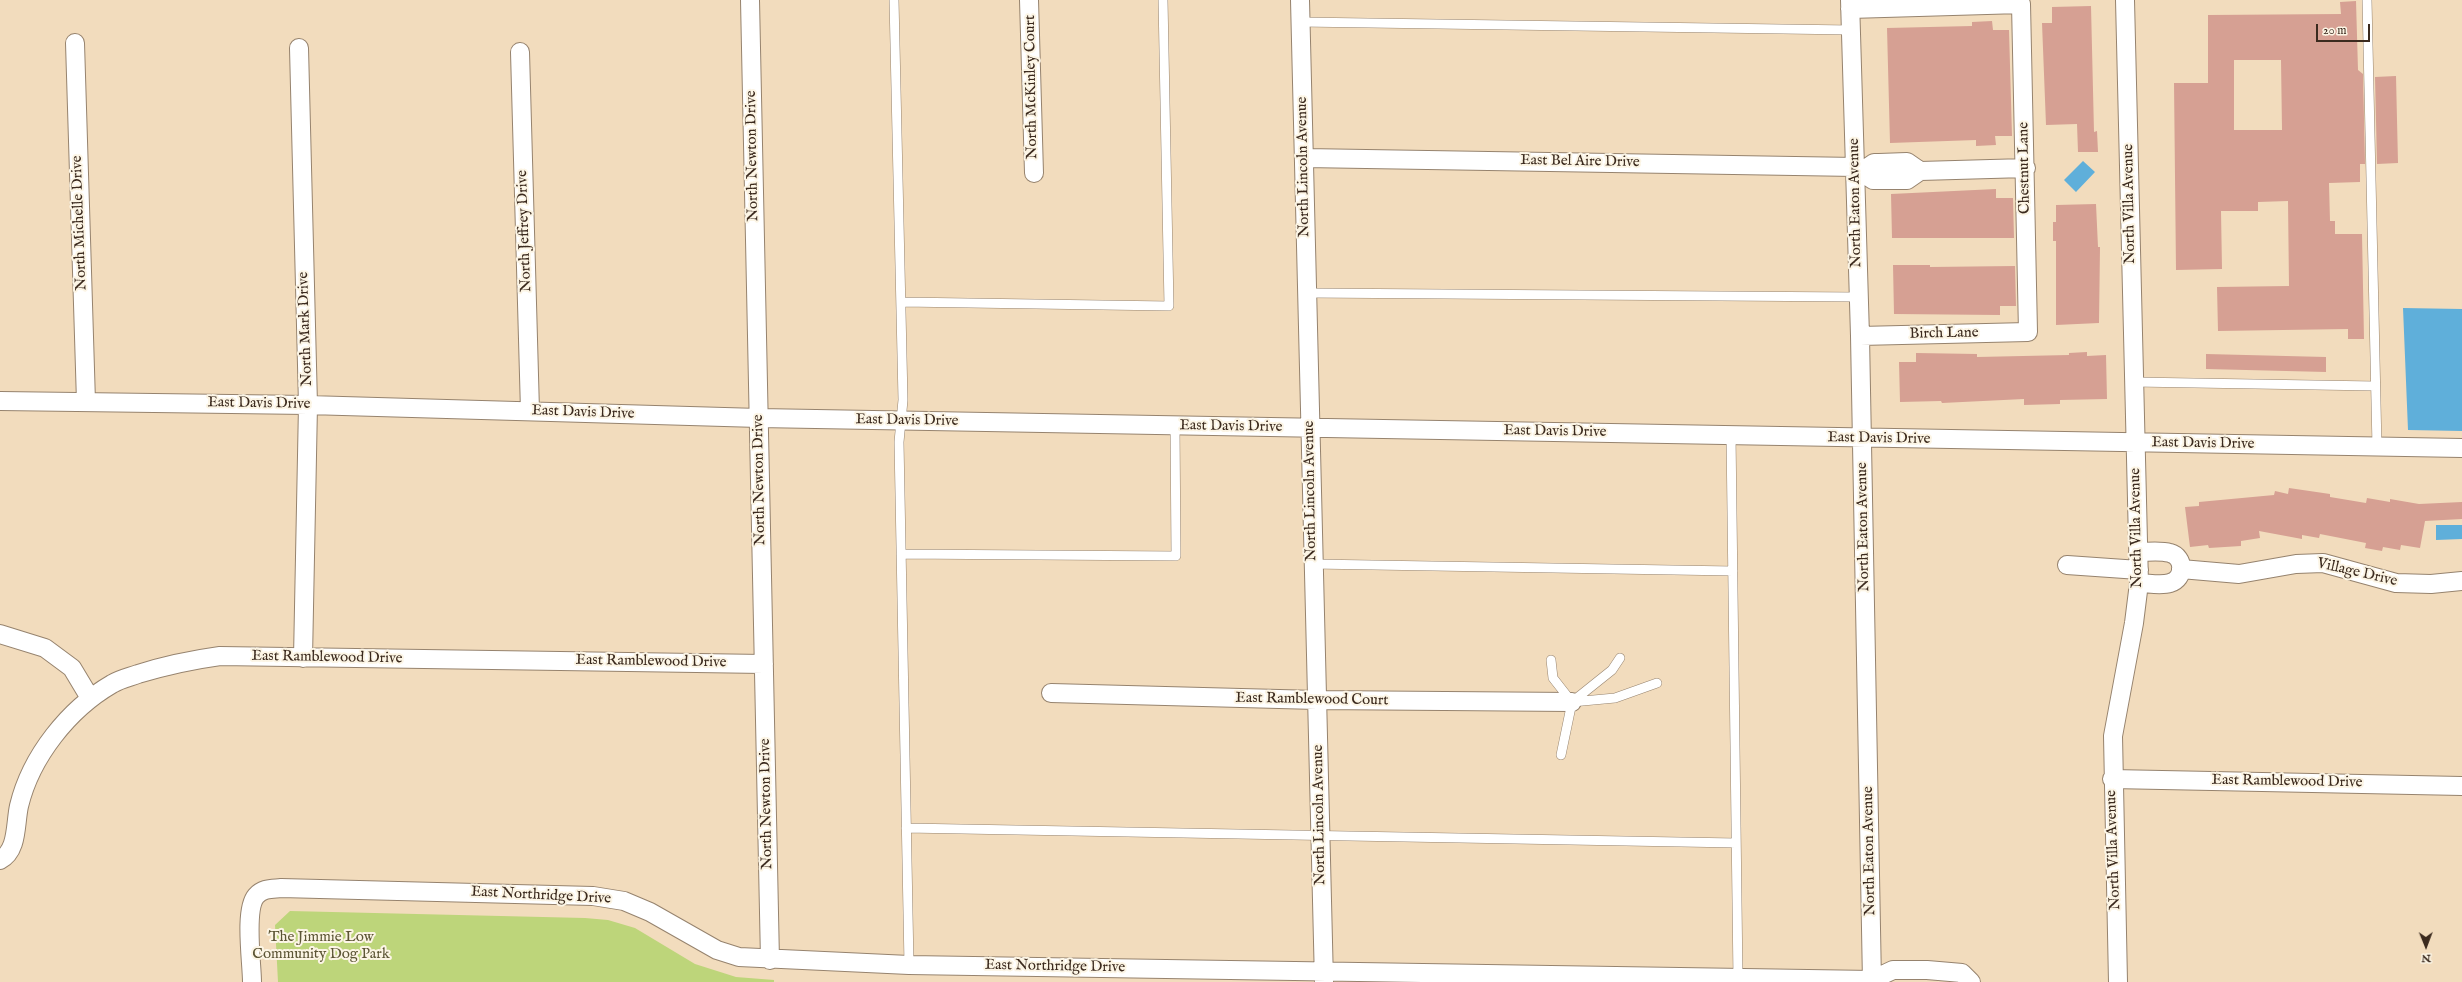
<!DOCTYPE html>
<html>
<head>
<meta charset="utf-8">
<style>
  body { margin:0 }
  #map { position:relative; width:2462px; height:982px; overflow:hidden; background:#f2dcbd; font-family:"IM FELL English",serif }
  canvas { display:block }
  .north { position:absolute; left:2406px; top:926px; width:40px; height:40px; -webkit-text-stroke:3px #fcf5e5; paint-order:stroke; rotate:179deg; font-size:11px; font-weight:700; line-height:16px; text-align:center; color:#3b2a1e }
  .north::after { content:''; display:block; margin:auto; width:14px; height:18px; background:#3b2a1e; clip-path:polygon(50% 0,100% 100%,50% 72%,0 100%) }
  .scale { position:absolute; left:2316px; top:24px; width:54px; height:18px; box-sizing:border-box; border:2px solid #3b2a1e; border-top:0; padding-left:5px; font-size:12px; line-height:14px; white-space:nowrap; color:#3b2a1e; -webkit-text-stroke:3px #fcf5e5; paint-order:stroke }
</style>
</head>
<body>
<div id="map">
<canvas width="2462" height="982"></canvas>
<div class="north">N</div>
<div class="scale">20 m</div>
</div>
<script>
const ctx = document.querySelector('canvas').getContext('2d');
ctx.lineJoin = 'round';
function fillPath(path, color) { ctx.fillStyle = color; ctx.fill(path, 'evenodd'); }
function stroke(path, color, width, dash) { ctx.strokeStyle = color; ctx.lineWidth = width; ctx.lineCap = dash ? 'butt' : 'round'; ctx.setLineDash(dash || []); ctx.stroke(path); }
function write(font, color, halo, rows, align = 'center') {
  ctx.font = font + ' "IM FELL English",serif'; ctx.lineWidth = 4; ctx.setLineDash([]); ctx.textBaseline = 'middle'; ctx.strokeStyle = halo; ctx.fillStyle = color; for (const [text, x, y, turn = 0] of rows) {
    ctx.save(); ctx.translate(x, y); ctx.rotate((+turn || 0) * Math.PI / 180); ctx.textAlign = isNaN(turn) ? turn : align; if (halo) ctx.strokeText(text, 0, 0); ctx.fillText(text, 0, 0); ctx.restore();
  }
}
fillPath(new Path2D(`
  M 290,911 L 585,918 L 608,920 L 635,928 L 695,964 L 736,977 L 774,980 L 774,982 L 278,982 L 275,925 Z`), '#bdd57a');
fillPath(new Path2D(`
  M 2083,161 L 2095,172 L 2076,192 L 2064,180 Z
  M 2403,308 L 2462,309 L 2462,431 L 2408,430 Z
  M 2436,525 L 2462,525 L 2462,539 L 2436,540 Z`), '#5fafda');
fillPath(new Path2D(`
  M 2356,1 L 2358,70 L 2363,74 L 2365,164 L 2360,164 L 2360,182 L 2329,183 L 2330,221 L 2335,221 L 2335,234 L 2362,234 L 2364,339 L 2348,339 L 2348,329 L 2218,331 L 2217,287 L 2289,286 L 2288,201 L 2258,202 L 2258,211 L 2221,211 L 2222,269 L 2176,270 L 2174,83 L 2208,83 L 2208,15 L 2341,14 L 2340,2 ZM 2234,60 L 2281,60 L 2282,130 L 2234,130 Z
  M 2091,6 L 2094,132 L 2097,131 L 2098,152 L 2078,152 L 2077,124 L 2046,125 L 2042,23 L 2052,23 L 2052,7 Z
  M 1992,21 L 1993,30 L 2009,30 L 2012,136 L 1995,136 L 1996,145 L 1976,146 L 1976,140 L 1890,143 L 1887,28 L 1972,26 L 1972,22 Z
  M 2396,76 L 2398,163 L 2377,164 L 2375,77 Z
  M 1996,189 L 1996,198 L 2013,198 L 2014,238 L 1892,238 L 1891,194 Z
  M 2096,204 L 2098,247 L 2100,247 L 2099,323 L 2056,325 L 2056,241 L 2053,241 L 2053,222 L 2056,222 L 2056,205 Z
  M 1893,265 L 1930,265 L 1930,267 L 2015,266 L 2016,306 L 2000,306 L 2000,315 L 1894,314 Z
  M 2087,352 L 2087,356 L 2106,355 L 2107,399 L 2060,400 L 2060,404 L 2024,405 L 2024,399 L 1942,403 L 1941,401 L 1900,402 L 1899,362 L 1916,362 L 1916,353 L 1977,354 L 1977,357 L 2069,355 L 2069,353 Z
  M 2206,354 L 2326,357 L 2326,372 L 2206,369 Z
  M 2289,488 L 2330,494 L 2330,497 L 2366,503 L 2367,498 L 2390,502 L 2390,499 L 2419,504 L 2462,502 L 2462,519 L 2425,521 L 2420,548 L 2401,545 L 2400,550 L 2383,547 L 2382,551 L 2365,548 L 2366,543 L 2320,534 L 2319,538 L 2302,535 L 2302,539 L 2259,531 L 2260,538 L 2241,541 L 2241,546 L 2209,548 L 2208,545 L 2190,547 L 2185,507 L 2199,506 L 2199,502 L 2274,495 L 2275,491 L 2288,494 Z`), '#d6a093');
const lane = new Path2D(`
  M 894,0 L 903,400 L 899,442 L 909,965
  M 2367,0 L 2377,447
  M 1300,22 L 1851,30
  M 1307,293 L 1857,297
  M 902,302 L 1169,306 L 1163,0
  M 2134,382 L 2375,386
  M 1731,435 L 1738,979
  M 901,554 L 1176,556 L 1175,426
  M 1313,564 L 1733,571
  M 1551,660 L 1553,678 L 1571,701
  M 1572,702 L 1615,698 L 1657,683
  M 1561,755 L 1572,702 L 1612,670 L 1620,658
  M 906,828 L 1736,843`);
const street = new Path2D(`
  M 750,0 L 770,960
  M 1029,0 L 1034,173
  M 1300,0 L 1324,982
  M 1850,0 L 1860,336 L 1872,982
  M 1850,9 L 2021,4 L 2028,332 L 1860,336
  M 75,43 L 86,402
  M 299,48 L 308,405 L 303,658
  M 520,52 L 530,411
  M 1305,158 L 1856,167
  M 1856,172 L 1861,172 L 1874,163 L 1879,163 L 1907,162 L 1920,171
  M 1861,172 L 1873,180 L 1907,180 L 1920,171 L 2026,168
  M 0,401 L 308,405 L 759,418 L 2462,448
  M 2138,552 C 2148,552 2160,550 2170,553 C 2185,557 2185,579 2170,583 C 2161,586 2148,583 2139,583
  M 2067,565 L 2139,570
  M 2181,569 L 2239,574 L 2296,564 L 2323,563 L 2396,583 L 2431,584 L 2462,581
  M 0,634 L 45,648 L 72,668 L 90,698
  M 1051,693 L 1317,700 L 1572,702
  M 2112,779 L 2462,786
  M 0,860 C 18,851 15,824 19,806 C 31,756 69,709 112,684 C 120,679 130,677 138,674 C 167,665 191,660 220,656 L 764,664
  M 1872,980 L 1893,970 L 1927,970 L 1962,973 L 1971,982
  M 252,982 C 252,963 244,910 256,896 C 263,888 272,889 281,888 L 593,896 L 624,901 L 650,912 L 717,950 L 739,957 L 909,965 L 1872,980 L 1876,982
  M 2118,982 L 2113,736 L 2134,623 L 2139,583 L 2125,0`);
stroke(lane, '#96836e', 10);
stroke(street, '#96836e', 20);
stroke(lane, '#fff', 9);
stroke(street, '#fff', 18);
write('15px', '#3b2a1e', '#fcf5e5', [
  ["North McKinley Court",1032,87,-91],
  ["North Newton Drive",753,156,-91],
  ["East Bel Aire Drive",1580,162,1],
  ["North Lincoln Avenue",1304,167,-91],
  ["Chestnut Lane",2025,168,-91],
  ["North Eaton Avenue",1856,203,-91],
  ["North Villa Avenue",2130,204,-91],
  ["North Michelle Drive",80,223,-92],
  ["North Jeffrey Drive",525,231,-92],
  ["North Mark Drive",306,329,-92],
  ["Birch Lane",1944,334,-1],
  ["East Davis Drive",259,404,1],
  ["East Davis Drive",583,413,2],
  ["East Davis Drive",907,421,1],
  ["East Davis Drive",1231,427,1],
  ["East Davis Drive",1555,432,1],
  ["East Davis Drive",1879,439,1],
  ["East Davis Drive",2203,444,1],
  ["North Newton Drive",760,480,-91],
  ["North Lincoln Avenue",1311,491,-91],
  ["North Eaton Avenue",1864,527,-91],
  ["North Villa Avenue",2137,528,-91],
  ["Village Drive",2357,573,13],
  ["East Ramblewood Drive",327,658,1],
  ["East Ramblewood Drive",651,662,1],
  ["East Ramblewood Court",1312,700,1],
  ["East Ramblewood Drive",2287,782,1],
  ["North Newton Drive",767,804,-91],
  ["North Lincoln Avenue",1320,815,-91],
  ["North Villa Avenue",2114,850,-92],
  ["North Eaton Avenue",1870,851,-91],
  ["East Northridge Drive",541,896,3],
  ["East Northridge Drive",1055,967,1]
]);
write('15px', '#5c5535', '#fcf5e5', [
  ["The Jimmie Low",321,938],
  ["Community Dog Park",321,955]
]);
</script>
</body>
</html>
